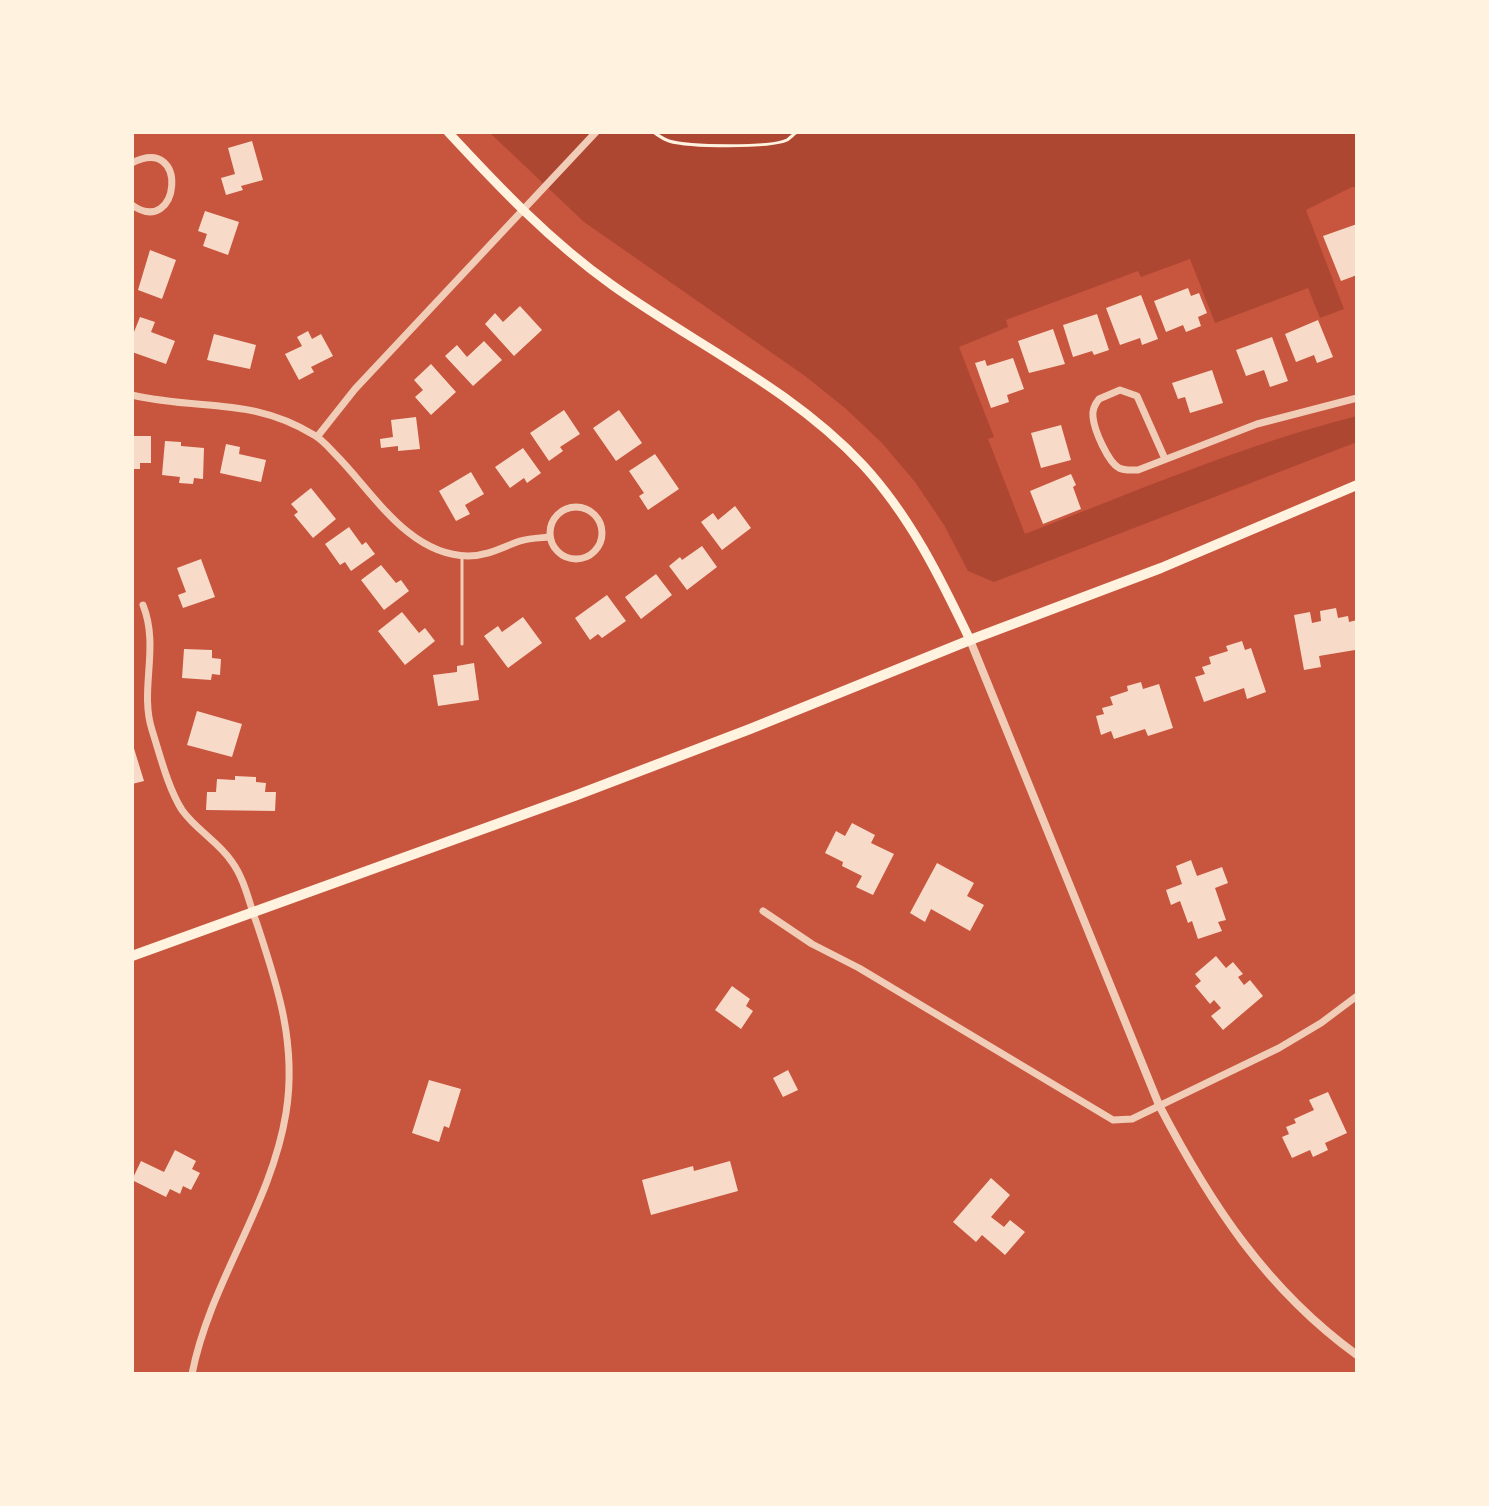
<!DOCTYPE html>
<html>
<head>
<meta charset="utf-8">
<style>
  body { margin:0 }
  #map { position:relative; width:1489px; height:1506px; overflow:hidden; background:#c8553d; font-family:"Noto Sans",sans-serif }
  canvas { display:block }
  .frame { position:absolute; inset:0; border:134px solid #fff3e0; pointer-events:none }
</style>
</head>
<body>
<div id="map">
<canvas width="1489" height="1506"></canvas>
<div class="frame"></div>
</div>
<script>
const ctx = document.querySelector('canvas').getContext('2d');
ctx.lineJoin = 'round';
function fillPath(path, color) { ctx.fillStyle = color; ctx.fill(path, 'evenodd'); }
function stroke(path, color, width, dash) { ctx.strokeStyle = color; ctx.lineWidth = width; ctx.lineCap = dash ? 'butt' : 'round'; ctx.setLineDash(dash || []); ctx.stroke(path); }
fillPath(new Path2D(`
  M 489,132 L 1357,132 L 1357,187 L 1352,187 L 1306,210 L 1344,309 L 1320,318 L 1308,288 L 1215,323 L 1190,259 L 1141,277 L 1138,271 L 1006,320 L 1008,327 L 959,347 L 994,437 L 988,439 L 1025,534 C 1135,492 1242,445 1357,416 L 1357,442 L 994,582 L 968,571 L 944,525 L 915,482 L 882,443 L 845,408 L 805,376 L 584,222 Z`), '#ae4732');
fillPath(new Path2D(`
  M 252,141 L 263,180 L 241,186 L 243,190 L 226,195 L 221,178 L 235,174 L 228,148 Z
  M 205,211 L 239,222 L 228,255 L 203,246 L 207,234 L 198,231 Z
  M 1357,224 L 1357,275 L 1341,281 L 1323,236 Z
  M 150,250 L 176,260 L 162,299 L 138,290 Z
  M 1188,288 L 1191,296 L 1199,293 L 1207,313 L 1198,317 L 1201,326 L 1186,332 L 1183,325 L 1166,332 L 1154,301 Z
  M 1141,295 L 1158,339 L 1142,345 L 1140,338 L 1120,345 L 1106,308 Z
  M 520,306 L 542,330 L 514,356 L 485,324 L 495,313 L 503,322 Z
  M 1097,314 L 1109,350 L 1094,355 L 1092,351 L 1073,357 L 1063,325 Z
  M 140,317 L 155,322 L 151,332 L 175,341 L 166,364 L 132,352 L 132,337 Z
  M 1318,320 L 1333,357 L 1317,363 L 1314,355 L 1296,362 L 1285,334 Z
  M 1053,329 L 1065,364 L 1029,373 L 1018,341 Z
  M 308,331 L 312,339 L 321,334 L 333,356 L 311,367 L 314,372 L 299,380 L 285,354 L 302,346 L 297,337 Z
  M 214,334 L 256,345 L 250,369 L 207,360 Z
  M 1272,337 L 1288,381 L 1270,387 L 1264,370 L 1246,376 L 1236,350 Z
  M 484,341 L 502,360 L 473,386 L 445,356 L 457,345 L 467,357 Z
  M 1013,358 L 1024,389 L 1007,395 L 1009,402 L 991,408 L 975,363 L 985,360 L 987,366 Z
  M 431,364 L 456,392 L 431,415 L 415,397 L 423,390 L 414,380 Z
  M 1212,370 L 1223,403 L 1190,413 L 1185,397 L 1178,399 L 1172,383 Z
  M 564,410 L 580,434 L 560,447 L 563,451 L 549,461 L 530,433 Z
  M 619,410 L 642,443 L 616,461 L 593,428 Z
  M 416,417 L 420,449 L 398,451 L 398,446 L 381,448 L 380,439 L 393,437 L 391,420 Z
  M 1061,425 L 1071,460 L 1041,468 L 1031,433 Z
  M 132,436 L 151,436 L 151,463 L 140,463 L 140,469 L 132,469 Z
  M 165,441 L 181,442 L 181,446 L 204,448 L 203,479 L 194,478 L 193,484 L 179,483 L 180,477 L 162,475 Z
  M 226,444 L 240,447 L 239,454 L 266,460 L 261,482 L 220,473 Z
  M 523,448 L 541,473 L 527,483 L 524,478 L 510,488 L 495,467 Z
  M 655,454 L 679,489 L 648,510 L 639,496 L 644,493 L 629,471 Z
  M 471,472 L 484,494 L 465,505 L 470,514 L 456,521 L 439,491 Z
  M 1071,474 L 1076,485 L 1073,487 L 1081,509 L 1043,524 L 1030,491 Z
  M 311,488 L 336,519 L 313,538 L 294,515 L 298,512 L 291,504 Z
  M 735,506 L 751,528 L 722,550 L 701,522 L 713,513 L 718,520 Z
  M 349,527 L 362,545 L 366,542 L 375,554 L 351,571 L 345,562 L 340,565 L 325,544 Z
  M 702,546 L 717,567 L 687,590 L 669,566 L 680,557 L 682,560 Z
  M 201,559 L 215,597 L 183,608 L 178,595 L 186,592 L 177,568 Z
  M 381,565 L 396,583 L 401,580 L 409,591 L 384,610 L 361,580 Z
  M 656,574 L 672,595 L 641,619 L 625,597 Z
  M 607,595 L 626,621 L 602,638 L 598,634 L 590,640 L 575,618 Z
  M 1336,608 L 1338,618 L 1348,616 L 1349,622 L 1357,620 L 1355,650 L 1319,656 L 1321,667 L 1304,670 L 1294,615 L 1310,612 L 1312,623 L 1321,621 L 1320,611 Z
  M 402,612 L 419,633 L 425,628 L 435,641 L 405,665 L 378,631 Z
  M 523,617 L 542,643 L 508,668 L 484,636 L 498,626 L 502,632 Z
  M 1242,641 L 1245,650 L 1251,648 L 1266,692 L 1247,699 L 1244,688 L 1204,702 L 1195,677 L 1205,674 L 1202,667 L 1211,664 L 1209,657 L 1228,651 L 1226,646 Z
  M 184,649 L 212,650 L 212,658 L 221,659 L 220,675 L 212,674 L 211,680 L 182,678 Z
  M 474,663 L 479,700 L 438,706 L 433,675 L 457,672 L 457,666 Z
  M 1141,682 L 1143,689 L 1159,684 L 1173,728 L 1148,736 L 1145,729 L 1114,739 L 1111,731 L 1101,735 L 1096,716 L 1104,714 L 1102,708 L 1113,705 L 1110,697 L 1128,691 L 1127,686 Z
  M 197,711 L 242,724 L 232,757 L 187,745 Z
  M 132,742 L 144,781 L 132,784 Z
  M 235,776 L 256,777 L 256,782 L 266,783 L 265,792 L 276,792 L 275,811 L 206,810 L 207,792 L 216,792 L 217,779 L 235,780 Z
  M 852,823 L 875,835 L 871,843 L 894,854 L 873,895 L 856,887 L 862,876 L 842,866 L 843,862 L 825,853 L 836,831 L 845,836 Z
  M 1191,860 L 1197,876 L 1222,867 L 1228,883 L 1215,888 L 1226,920 L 1218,922 L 1222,931 L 1198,939 L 1192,921 L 1188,923 L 1180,901 L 1171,905 L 1166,890 L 1182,884 L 1176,866 Z
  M 937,863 L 974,883 L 967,896 L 984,905 L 970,931 L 931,909 L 925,922 L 910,913 Z
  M 1216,956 L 1226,968 L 1233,962 L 1243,974 L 1238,977 L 1244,985 L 1250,980 L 1263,996 L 1223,1030 L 1211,1016 L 1221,1008 L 1214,1000 L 1210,1004 L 1195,986 L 1201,981 L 1195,974 Z
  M 732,986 L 750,999 L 746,1006 L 753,1011 L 741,1029 L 715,1010 Z
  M 788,1070 L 798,1090 L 783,1097 L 773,1078 Z
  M 429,1080 L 461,1089 L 449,1128 L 444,1126 L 439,1142 L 412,1133 Z
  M 1328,1092 L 1347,1133 L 1325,1143 L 1328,1150 L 1313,1157 L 1310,1150 L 1292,1158 L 1282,1137 L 1289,1134 L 1286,1127 L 1296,1123 L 1294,1119 L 1314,1110 L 1309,1100 Z
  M 175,1150 L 196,1161 L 192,1169 L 200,1173 L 191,1190 L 183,1186 L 180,1194 L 170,1189 L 166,1197 L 132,1180 L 141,1161 L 164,1172 Z
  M 730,1161 L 738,1191 L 651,1215 L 642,1180 L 693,1166 L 694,1171 Z
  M 991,1178 L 1010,1195 L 991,1217 L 1004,1227 L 1010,1220 L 1025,1232 L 1005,1255 L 982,1235 L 976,1242 L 953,1222 Z`), '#f7dbc8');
stroke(new Path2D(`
  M 653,132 C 658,135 663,139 669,141 C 688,147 770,148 787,140 C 789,139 795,133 797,132`), '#fff3e0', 3);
stroke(new Path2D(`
  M 462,555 L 462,644`), '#f1ccb7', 3);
stroke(new Path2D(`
  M 132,163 C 190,133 180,239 132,205
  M 132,395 C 199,411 250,396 314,435 C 323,440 330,449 337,456 C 374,494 409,555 468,556 C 488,556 502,547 520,541 C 530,538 540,538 550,537
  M 317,437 L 355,389 L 596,132
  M 1165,459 L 1137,396 L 1120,390 L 1099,399 C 1095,404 1092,410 1093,417 C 1094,430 1108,462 1119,468 C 1125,471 1131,470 1138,470 L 1257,424 L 1357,398
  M550 533a26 26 0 1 1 52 0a26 26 0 1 1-52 0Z
  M 143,605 C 160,648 139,689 152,730 C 160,755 168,788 182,810 C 196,830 219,842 232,862 C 245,880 249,903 257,924 C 278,987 297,1045 286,1113 C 271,1206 210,1282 192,1374
  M 763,911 L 812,944 L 859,968 L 1113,1120 L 1132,1119 L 1279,1048 L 1321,1023 L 1357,996`), '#f1ccb7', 7);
stroke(new Path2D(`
  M 970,640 L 1159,1105 C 1210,1203 1266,1289 1357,1355`), '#f1ccb7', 8);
stroke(new Path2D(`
  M 448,132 C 499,187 550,241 612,285 C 696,345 791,388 863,465 C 910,516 940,577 970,640`), '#fff3e0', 9);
stroke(new Path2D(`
  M 132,956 L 577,795 L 750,729 L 970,640 L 1161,568 L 1357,485`), '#fff3e0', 10);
</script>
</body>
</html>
